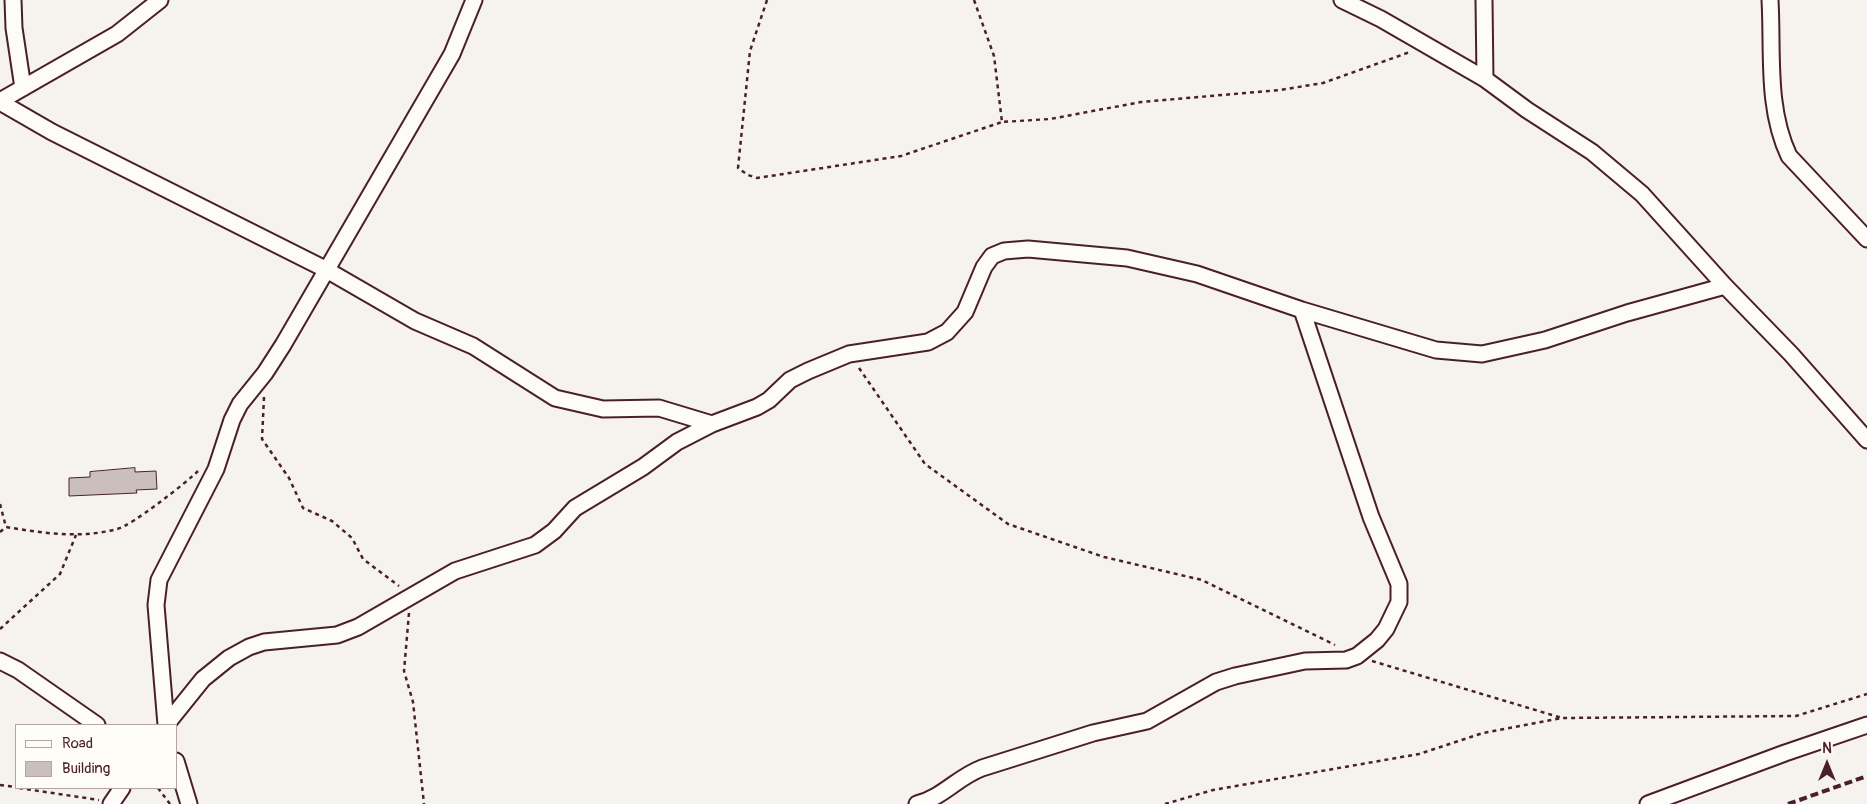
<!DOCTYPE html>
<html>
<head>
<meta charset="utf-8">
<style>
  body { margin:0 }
  #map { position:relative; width:1867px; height:804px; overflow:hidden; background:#f6f3ef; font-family:Pangolin,sans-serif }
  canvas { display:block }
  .legend { position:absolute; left:15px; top:724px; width:162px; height:65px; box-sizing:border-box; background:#fdfcf7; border:1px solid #b5a4a5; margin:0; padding:6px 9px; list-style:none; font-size:15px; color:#4a1f2b }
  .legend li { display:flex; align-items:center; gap:10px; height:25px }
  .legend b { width:25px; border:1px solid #b5a4a5 }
  .north { position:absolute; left:1802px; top:739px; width:50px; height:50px; -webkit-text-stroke:4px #fdfcf7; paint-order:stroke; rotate:0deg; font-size:14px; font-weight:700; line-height:20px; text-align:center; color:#4a1f2b }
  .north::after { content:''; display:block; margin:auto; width:18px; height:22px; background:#4a1f2b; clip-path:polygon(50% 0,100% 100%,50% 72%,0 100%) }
</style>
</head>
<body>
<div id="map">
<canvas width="1867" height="804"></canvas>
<ul class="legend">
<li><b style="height:6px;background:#fdfcf7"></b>Road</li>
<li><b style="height:14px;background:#cbbfbe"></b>Building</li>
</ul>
<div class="north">N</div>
</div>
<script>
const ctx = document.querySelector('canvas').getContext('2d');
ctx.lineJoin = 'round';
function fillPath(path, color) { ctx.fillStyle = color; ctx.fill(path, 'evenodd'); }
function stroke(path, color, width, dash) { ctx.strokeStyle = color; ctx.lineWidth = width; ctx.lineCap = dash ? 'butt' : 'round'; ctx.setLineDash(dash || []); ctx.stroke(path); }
const building = new Path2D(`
  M 135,468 L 135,472 L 156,471 L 157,489 L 136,490 L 137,493 L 69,496 L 69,478 L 90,477 L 90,472 Z`);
fillPath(building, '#cbbfbe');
stroke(building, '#4a1f2b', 1);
const street = new Path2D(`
  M 13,0 L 14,28 L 23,88
  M 1342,0 L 1381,19 L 1485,79 L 1527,110 L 1592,152 L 1642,194 L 1725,286 L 1791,354 L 1867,440
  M 1484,0 L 1485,79
  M 1770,0 C 1773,52 1766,107 1789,156 L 1867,239
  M 0,101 L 117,34 L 160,0
  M 0,102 L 52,132 L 325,269 L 415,321 L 473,346 L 555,398 L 603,409 L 659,408 L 712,424
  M 0,661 L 18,670 L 97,725
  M 166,725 L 203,679 L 229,658 L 249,647 L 264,642 L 337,635 L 358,627 L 455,571 L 535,545 L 554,531 L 575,508 L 643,467 L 677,442 L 712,424 L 757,407 L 769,400 L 790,380 L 808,371 L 849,354 L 928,342 L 947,332 L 965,312 L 984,267 L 992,256 L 1004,251 L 1028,249 L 1127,258 L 1197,274 L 1302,310 L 1436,350 L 1482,354 L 1545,340 L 1627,313 L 1725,286
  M 166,725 L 156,605 L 159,580 L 216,469 L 232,420 L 240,404 L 265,373 L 283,345 L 452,54 L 474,0
  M 176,761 L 189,804
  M 111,804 L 122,788
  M 917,804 C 945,796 956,778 982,768 L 1093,733 L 1147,721 L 1216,682 L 1235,676 L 1305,661 L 1346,660 L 1357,656 L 1377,640 L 1386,629 L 1399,602 L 1399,584 L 1371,517 L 1302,310
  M 1648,804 L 1785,753 L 1867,725`);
stroke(street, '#4a1f2b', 19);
stroke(new Path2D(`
  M 767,0 L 750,51 L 738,168 L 748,175 L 757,178 L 901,156 L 1002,122
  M 974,0 L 994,56 L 1002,122 L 1050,119 L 1141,102 L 1280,90 L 1323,83 L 1410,52
  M 859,368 L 925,464 L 1008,524 L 1104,557 L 1202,580 L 1335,645
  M 264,397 L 262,439 L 289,478 L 303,508 L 332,521 L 352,538 L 363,559 L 399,586
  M 0,504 L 6,527 C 42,533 81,539 117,529 C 131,526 186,483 198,471
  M 0,532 L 6,527
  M 409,613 L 404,671 L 413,702 L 424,804
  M 0,629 L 60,574 L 76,535
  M 1372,661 L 1562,718
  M 0,785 L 16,787
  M 19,788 L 99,800
  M 158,788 L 170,804
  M 1165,804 L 1213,790 L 1419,754 L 1483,733 L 1562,718 L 1796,716 L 1867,694`), '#4a1f2b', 2.5, [4, 4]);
stroke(street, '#fdfcf7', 15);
stroke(new Path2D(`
  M 1788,804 L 1867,776`), '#4a1f2b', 4, [8, 4]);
</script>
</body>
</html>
